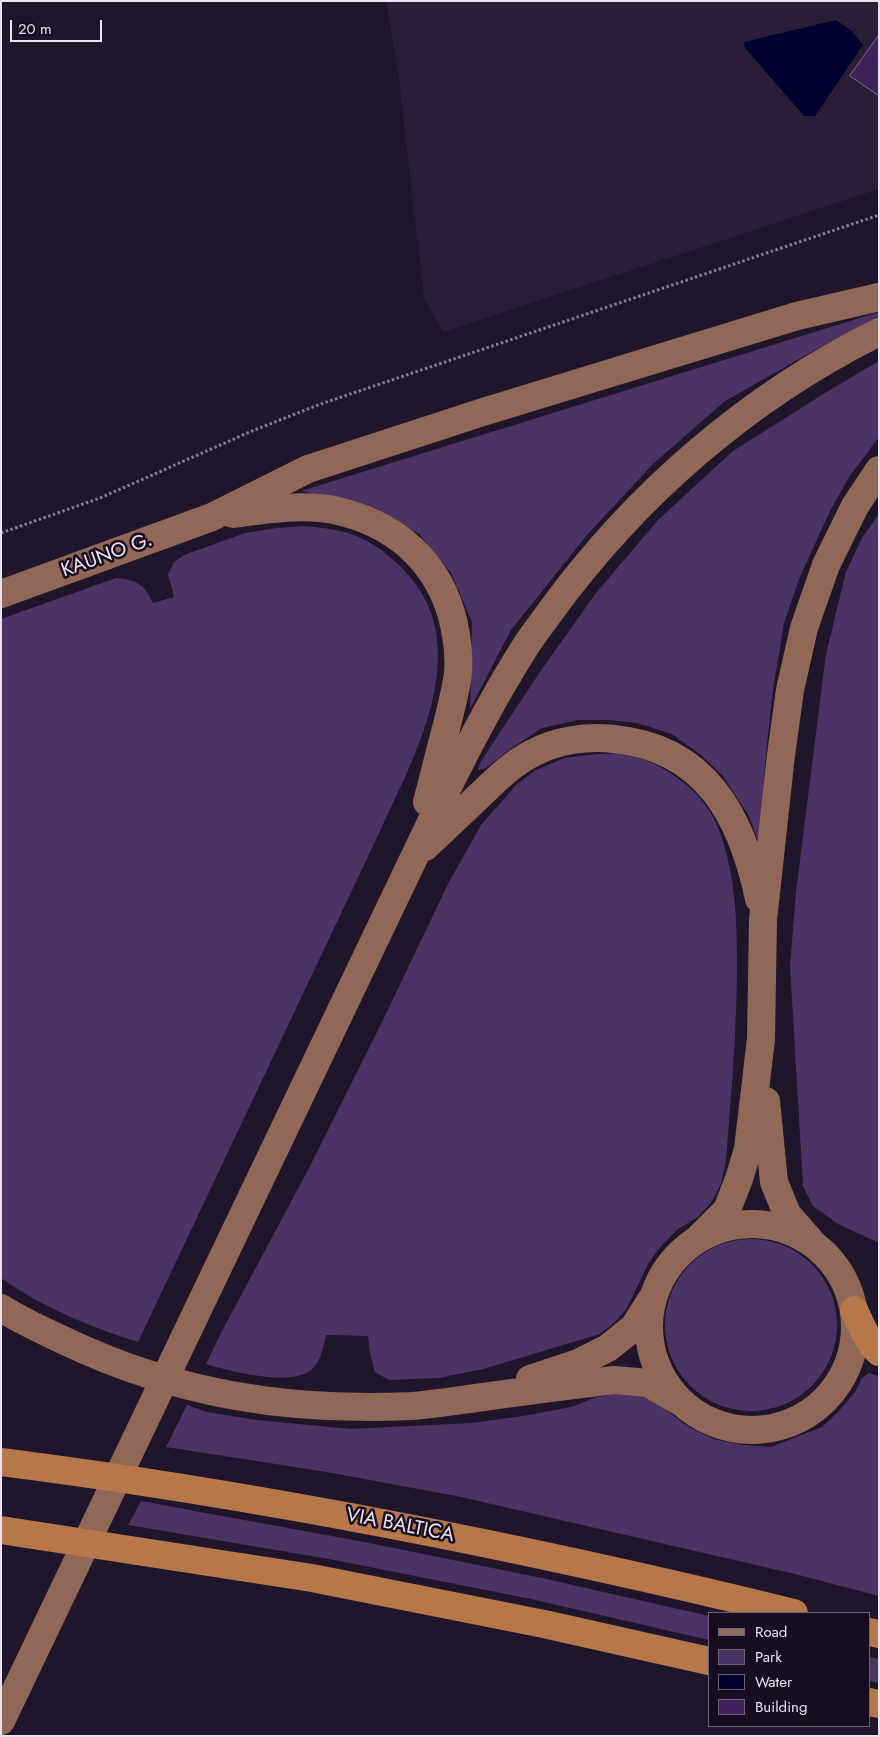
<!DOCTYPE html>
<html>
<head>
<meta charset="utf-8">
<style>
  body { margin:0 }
  #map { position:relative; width:880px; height:1737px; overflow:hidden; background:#20162b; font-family:Jost,sans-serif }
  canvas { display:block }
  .frame { position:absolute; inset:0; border:2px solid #e9e3f1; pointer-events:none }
  .legend { position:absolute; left:708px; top:1612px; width:162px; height:115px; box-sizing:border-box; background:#170d21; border:1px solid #6b6374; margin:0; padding:6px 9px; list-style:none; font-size:15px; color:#e9e3f1 }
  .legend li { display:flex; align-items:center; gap:10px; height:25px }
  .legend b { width:25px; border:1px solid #6b6374 }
  .scale { position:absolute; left:10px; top:20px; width:92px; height:22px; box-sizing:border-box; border:2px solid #e9e3f1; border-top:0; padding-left:6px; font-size:15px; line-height:18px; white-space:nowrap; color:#e9e3f1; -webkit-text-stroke:4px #170d21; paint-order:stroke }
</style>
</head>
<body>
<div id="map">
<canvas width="880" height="1737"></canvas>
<div class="frame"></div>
<ul class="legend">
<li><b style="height:6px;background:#916757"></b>Road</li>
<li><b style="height:14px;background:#4b3365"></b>Park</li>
<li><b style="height:14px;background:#00002e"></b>Water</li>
<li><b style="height:14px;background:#40215c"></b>Building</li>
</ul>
<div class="scale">20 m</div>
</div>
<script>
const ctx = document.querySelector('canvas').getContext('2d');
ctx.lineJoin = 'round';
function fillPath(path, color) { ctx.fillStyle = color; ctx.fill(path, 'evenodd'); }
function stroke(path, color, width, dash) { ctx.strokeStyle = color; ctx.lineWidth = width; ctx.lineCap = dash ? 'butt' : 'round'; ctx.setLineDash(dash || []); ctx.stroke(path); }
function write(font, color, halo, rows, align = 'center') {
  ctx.font = font + ' Jost,sans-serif'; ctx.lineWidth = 5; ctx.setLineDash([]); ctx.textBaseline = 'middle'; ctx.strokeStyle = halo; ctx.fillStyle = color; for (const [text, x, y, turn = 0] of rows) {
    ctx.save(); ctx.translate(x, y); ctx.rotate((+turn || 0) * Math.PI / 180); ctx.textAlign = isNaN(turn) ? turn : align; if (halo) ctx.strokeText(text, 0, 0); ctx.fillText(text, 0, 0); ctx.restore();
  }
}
fillPath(new Path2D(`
  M 386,1 L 879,1 L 879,189 L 443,332 L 424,298 L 398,71 Z`), '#2a1d38');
fillPath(new Path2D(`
  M 879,312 L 879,320 L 824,345 L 725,401 L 653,464 L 587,535 L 511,630 L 470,709 L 472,622 L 451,573 L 419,534 L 370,508 L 301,491 Z
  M 879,361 L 879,437 L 849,477 L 830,511 L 799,579 L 784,623 L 773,690 L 766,753 L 762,807 L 762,852 L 749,816 L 723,776 L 701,755 L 672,734 L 637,723 L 608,720 L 577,720 L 542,728 L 513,747 L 486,768 L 478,770 L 481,761 L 542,669 L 596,593 L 658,520 L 733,451 L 825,393 Z
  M 879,514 L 879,1243 L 838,1224 L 813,1206 L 803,1186 L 790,966 L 796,892 L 826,654 L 846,572 L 862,538 Z
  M 304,526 C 349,530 369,536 402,568 C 477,643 417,751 381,829 L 138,1342 C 88,1326 44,1308 1,1278 L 1,619 L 116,578 C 137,580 144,584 153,603 L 174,597 L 168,574 L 174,562 L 184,555 L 245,533 L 277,528 Z
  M 596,754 C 605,754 616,753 626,755 C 661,761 702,790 716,823 C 735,867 737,917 737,964 C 737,1030 731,1095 726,1161 L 721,1184 L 711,1203 L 698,1217 L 678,1229 L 661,1246 L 648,1264 L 627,1308 L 616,1321 L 600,1334 L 483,1369 L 439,1378 L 389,1380 L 375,1372 L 370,1354 L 368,1336 L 326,1335 C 323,1345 322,1359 314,1367 C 296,1389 230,1371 206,1364 L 222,1331 L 308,1170 L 381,1024 L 449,882 L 481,825 L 517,784 L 536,770 L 565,758 Z
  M665 1325a86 86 0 1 1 172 0a86 86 0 1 1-172 0Z
  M 869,1373 L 879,1376 L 879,1596 L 795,1574 L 461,1497 L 327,1472 L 166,1447 L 187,1405 L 207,1412 L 256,1420 L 351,1429 L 472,1423 L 523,1416 L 571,1407 L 594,1398 L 621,1392 L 642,1396 L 660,1405 L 687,1426 L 713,1439 L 743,1445 L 771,1447 L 822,1427 L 838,1412 L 855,1392 L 862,1378 Z
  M 141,1501 L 364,1542 L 542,1578 L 709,1616 L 709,1640 L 531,1599 L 329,1559 L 128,1525 Z
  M 869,1657 L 879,1659 L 879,1683 L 869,1681 Z`), '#4b3365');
fillPath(new Path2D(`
  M 836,20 L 852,31 L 863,45 L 815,116 L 804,116 L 745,48 L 744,42 Z`), '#00002e');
const building = new Path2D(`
  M 879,35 L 879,96 L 850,76 Z`);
fillPath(building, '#40215c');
stroke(building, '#7a6e88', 1);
stroke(new Path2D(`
  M 1,533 L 100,498 L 252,431 L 318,405 L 879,215`), '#857d8f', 3, [2.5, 2.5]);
stroke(new Path2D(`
  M 233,514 C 268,509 307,503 342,512 C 405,528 446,572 456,635 C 458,647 459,660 458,673 C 456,690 451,708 447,725 C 440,750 434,776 427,802
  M 1,594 L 212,517 L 308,469 L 483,412 L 797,316 L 879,297
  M 425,847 C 442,831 460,814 477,798 C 495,781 511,764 533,753 C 557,740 587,736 614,739 C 706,748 742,817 759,899
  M 766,1101 L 774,1182 L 787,1214 L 809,1239
  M649 1327a103 103 0 1 1 206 0a103 103 0 1 1-206 0Z
  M 699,1238 L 727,1210 L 739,1179 L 748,1149 L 761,1039 L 763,920 L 781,755 L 790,690 L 804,628 L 826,565 L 855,506 L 879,470
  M 1,1308 C 21,1321 44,1331 65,1341 C 176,1394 289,1412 412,1406 C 435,1404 460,1400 483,1397 C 527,1391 571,1385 615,1380 L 648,1383 L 681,1402
  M 530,1379 L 578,1363 L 608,1348 L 634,1327 L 651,1300
  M 1,1721 L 444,795 C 468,746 493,698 522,652 C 530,638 541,625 550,612 C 635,495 749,396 879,332`), '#916757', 28);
stroke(new Path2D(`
  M 854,1310 C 861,1325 867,1340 879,1352
  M 1,1462 C 268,1496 532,1549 794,1613
  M 1,1530 L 312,1578 L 544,1624 L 709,1661
  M 869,1632 L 879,1634
  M 869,1702 L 879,1704`), '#b6774b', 28);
write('20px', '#e9e3f1', '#170d21', [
  ["KAUNO G.",107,556,-20],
  ["VIA BALTICA",400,1526,11]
]);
</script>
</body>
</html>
